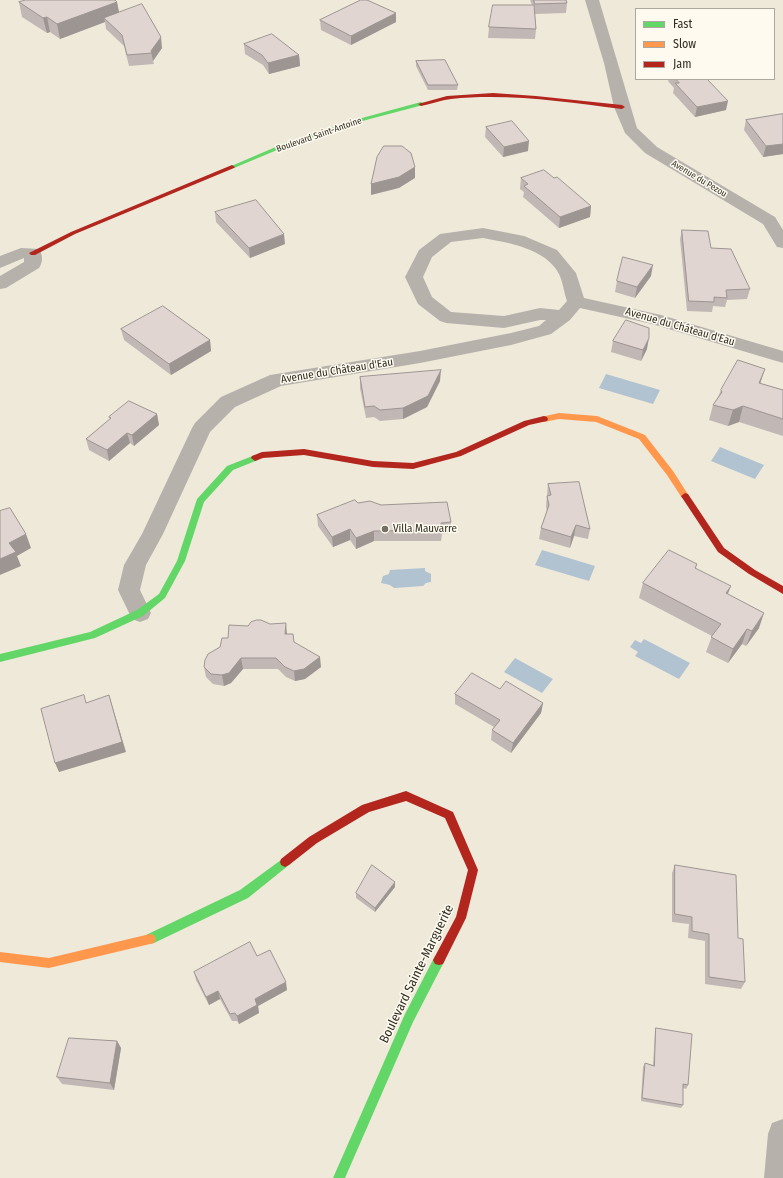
<!DOCTYPE html>
<html>
<head>
<meta charset="utf-8">
<style>
  body { margin:0 }
  #map { position:relative; width:783px; height:1178px; overflow:hidden; background:#efe9da; font-family:"Fira Sans Condensed",sans-serif }
  canvas { display:block }
  .legend { position:absolute; left:635px; top:8px; width:140px; height:72px; box-sizing:border-box; background:#fefaef; border:1px solid #aca89d; margin:0; padding:5px 7px; list-style:none; font-size:12px; color:#302d22 }
  .legend li { display:flex; align-items:center; gap:8px; height:20px }
  .legend b { width:20px; border:1px solid #aca89d }
</style>
</head>
<body>
<div id="map">
<canvas width="783" height="1178"></canvas>
<ul class="legend">
<li><b style="height:5px;background:#63d668"></b>Fast</li>
<li><b style="height:5px;background:#ff974d"></b>Slow</li>
<li><b style="height:5px;background:#b3261e"></b>Jam</li>
</ul>
</div>
<script>
const ctx = document.querySelector('canvas').getContext('2d');
ctx.lineJoin = 'round';
function fillPath(path, color) { ctx.fillStyle = color; ctx.fill(path, 'evenodd'); }
function stroke(path, color, width, dash) { ctx.strokeStyle = color; ctx.lineWidth = width; ctx.lineCap = dash ? 'butt' : 'round'; ctx.setLineDash(dash || []); ctx.stroke(path); }
function write(font, color, halo, rows, align = 'center') {
  ctx.font = font + ' "Fira Sans Condensed",sans-serif'; ctx.lineWidth = 3; ctx.setLineDash([]); ctx.textBaseline = 'middle'; ctx.strokeStyle = halo; ctx.fillStyle = color; for (const [text, x, y, turn = 0] of rows) {
    ctx.save(); ctx.translate(x, y); ctx.rotate((+turn || 0) * Math.PI / 180); ctx.textAlign = isNaN(turn) ? turn : align; if (halo) ctx.strokeText(text, 0, 0); ctx.fillText(text, 0, 0); ctx.restore();
  }
}
fillPath(new Path2D(`
  M 606,374 L 660,390 L 653,404 L 599,388 Z
  M 720,447 L 764,465 L 755,479 L 711,461 Z
  M 542,550 L 595,566 L 589,581 L 535,565 Z
  M 425,568 L 425,571 L 431,574 L 431,582 L 426,583 L 423,586 L 394,588 L 390,585 L 381,583 L 383,576 L 389,574 L 390,570 Z
  M 644,639 L 690,663 L 679,679 L 635,656 L 638,652 L 630,647 L 635,640 L 641,643 Z
  M 515,658 L 553,679 L 542,693 L 504,672 Z`), '#b1c2d1');
fillPath(new Path2D(`
  M 585,0 L 599,0 L 637,128 L 657,147 L 775,217 L 783,230 L 783,248 L 777,247 L 763,224 L 645,153 L 625,133 L 614,107 L 604,63 Z
  M 483,228 L 524,236 L 557,250 L 576,273 L 584,298 L 661,315 L 783,351 L 783,363 L 652,324 L 580,308 L 570,320 L 551,334 L 511,345 L 420,363 L 281,386 L 235,407 L 210,432 L 163,534 L 146,565 L 140,590 L 151,613 L 148,619 L 140,622 L 132,619 L 118,590 L 124,565 L 142,534 L 192,428 L 195,423 L 221,397 L 270,375 L 420,351 L 511,333 L 539,326 L 546,320 L 540,320 L 504,328 L 446,323 L 440,321 L 418,304 L 405,277 L 419,250 L 440,234 ZM 483,238 C 509,243 545,248 559,274 C 563,282 564,293 567,301 L 559,310 L 540,308 L 504,316 L 451,312 L 432,297 L 423,277 L 432,257 L 451,242 Z
  M 21,248 L 39,249 C 43,255 43,262 39,268 L 6,288 L 0,289 L 0,276 L 24,262 L 24,258 L 0,268 L 0,256 Z
  M 783,1119 L 783,1178 L 764,1178 L 768,1134 L 772,1123 Z`), '#b7b1ac');
fillPath(new Path2D(`
  M 421,102 L 423,103 L 423,105 L 366,120 L 289,145 L 234,168 L 229,167 L 285,143 L 362,118 Z
  M 255,455 L 258,456 L 259,458 L 258,460 L 233,470 L 204,502 L 185,561 L 165,598 L 143,616 L 95,638 L 0,662 L 0,654 L 90,632 L 137,610 L 159,594 L 177,561 L 197,499 L 227,466 Z
  M 285,857 L 289,859 L 290,862 L 289,865 L 248,898 L 154,943 L 150,944 L 146,943 L 144,939 L 146,935 L 240,890 Z
  M 439,955 L 443,956 L 445,960 L 413,1022 L 345,1178 L 333,1178 L 405,1014 L 435,956 Z`), '#63d668');
fillPath(new Path2D(`
  M 559,413 L 597,416 L 645,435 L 673,471 L 689,496 L 688,498 L 682,498 L 667,475 L 639,439 L 596,422 L 559,419 L 544,422 L 540,419 L 541,417 Z
  M 150,934 L 154,935 L 156,939 L 154,943 L 150,944 L 49,968 L 0,962 L 0,952 L 49,958 Z`), '#ff974d');
fillPath(new Path2D(`
  M 493,93 L 536,96 L 622,105 L 625,107 L 622,109 C 565,102 508,93 451,99 C 441,100 431,104 421,106 L 418,104 L 447,96 Z
  M 232,165 L 235,167 L 234,168 L 75,234 L 35,255 L 31,255 L 29,253 L 71,232 Z
  M 544,416 L 547,417 L 548,419 L 547,421 L 529,425 L 461,456 L 413,469 L 373,467 L 304,455 L 263,458 L 255,461 L 251,458 L 252,456 L 262,452 L 304,449 L 373,461 L 413,463 L 456,452 L 524,421 Z
  M 685,493 L 688,494 L 724,548 L 755,570 L 783,586 L 783,594 L 749,574 L 718,552 L 681,496 Z
  M 406,791 L 453,812 L 478,870 L 466,918 L 443,964 L 439,965 L 435,964 L 433,960 L 456,917 L 468,870 L 445,818 L 406,801 L 369,812 L 317,843 L 289,865 L 285,867 L 281,865 L 280,862 L 281,859 L 309,837 L 362,805 Z`), '#b3261e');
fillPath(new Path2D(`
  M 530,0 L 566,0 L 567,3 L 566,13 L 535,14 L 536,29 L 535,39 L 488,38 L 489,27 L 532,5 Z
  M 19,2 L 117,2 L 119,13 L 162,48 L 153,61 L 154,64 L 129,66 L 124,46 L 106,29 L 105,22 L 60,39 L 50,32 L 47,33 L 22,17 Z
  M 320,20 L 396,22 L 351,45 L 321,30 Z
  M 244,44 L 299,55 L 300,66 L 269,74 L 263,65 L 245,54 Z
  M 416,61 L 458,85 L 457,90 L 428,90 L 416,66 Z
  M 669,79 L 707,79 L 726,110 L 695,117 L 673,93 L 674,88 L 668,81 Z
  M 783,114 L 783,154 L 763,157 L 744,130 L 746,120 Z
  M 486,127 L 528,151 L 503,157 L 485,137 Z
  M 521,178 L 554,178 L 591,206 L 590,217 L 559,228 L 523,197 L 524,192 L 520,189 Z
  M 215,212 L 285,244 L 250,258 L 216,222 Z
  M 682,230 L 711,248 L 750,289 L 747,299 L 727,300 L 725,307 L 713,306 L 712,312 L 687,311 L 680,239 Z
  M 651,276 L 635,298 L 615,292 L 617,281 Z
  M 121,329 L 210,340 L 211,351 L 171,375 L 124,340 Z
  M 613,341 L 647,349 L 641,361 L 611,352 Z
  M 360,377 L 440,381 L 427,407 L 403,419 L 380,421 L 374,417 L 366,418 L 360,388 Z
  M 760,383 L 783,390 L 783,436 L 739,422 L 728,426 L 709,420 L 713,405 L 718,397 L 721,390 Z
  M 157,414 L 159,425 L 134,446 L 130,443 L 109,461 L 89,450 L 86,439 L 110,419 L 109,417 Z
  M 548,484 L 590,529 L 588,539 L 574,536 L 570,548 L 539,539 L 541,528 L 547,512 L 546,506 Z
  M 358,503 L 381,505 L 451,522 L 450,533 L 442,534 L 441,541 L 374,541 L 356,549 L 350,540 L 333,547 L 318,526 L 317,515 Z
  M 697,564 L 696,568 L 728,594 L 759,628 L 746,646 L 742,644 L 728,663 L 706,652 L 712,636 L 639,598 L 643,583 Z
  M 287,634 L 294,642 L 321,667 L 305,679 L 295,681 L 286,677 L 278,669 L 243,669 L 231,683 L 224,686 L 213,684 L 206,677 L 204,667 Z
  M 500,689 L 543,703 L 541,713 L 511,753 L 491,740 L 492,730 L 494,727 L 455,704 L 455,694 Z
  M 675,865 L 738,938 L 745,982 L 741,989 L 705,984 L 705,941 L 688,938 L 689,924 L 672,922 L 672,873 Z
  M 395,887 L 375,912 L 356,898 L 356,893 Z
  M 257,956 L 287,990 L 258,1006 L 259,1013 L 239,1024 L 237,1021 L 232,1021 L 220,999 L 209,1005 L 196,980 L 194,972 Z
  M 656,1028 L 688,1085 L 686,1089 L 683,1088 L 683,1105 L 681,1108 L 641,1101 L 643,1067 L 645,1063 L 653,1065 L 655,1032 Z
  M 117,1041 L 121,1048 L 114,1090 L 62,1084 L 57,1077 Z`), '#c1b7b4');
fillPath(new Path2D(`
  M 117,2 L 120,17 L 104,18 L 105,22 L 60,39 L 57,24 Z
  M 396,13 L 396,22 L 351,45 L 351,36 Z
  M 47,17 L 50,32 L 47,33 L 43,18 Z
  M 161,37 L 162,48 L 153,61 L 151,51 Z
  M 299,55 L 300,66 L 269,74 L 268,63 Z
  M 728,101 L 726,110 L 695,117 L 697,107 Z
  M 529,141 L 528,151 L 503,157 L 504,147 Z
  M 783,144 L 783,154 L 763,157 L 766,146 Z
  M 415,167 L 415,178 L 399,188 L 371,195 L 371,184 Z
  M 591,206 L 590,217 L 559,228 L 560,217 Z
  M 284,234 L 285,244 L 250,258 L 249,248 Z
  M 653,265 L 651,276 L 635,298 L 637,287 Z
  M 649,338 L 647,349 L 641,361 L 643,350 Z
  M 210,340 L 211,351 L 171,375 L 169,364 Z
  M 765,369 L 760,384 L 759,383 Z
  M 441,370 L 440,381 L 427,407 L 403,419 L 403,408 Z
  M 743,406 L 739,422 L 728,426 L 733,410 Z
  M 157,414 L 159,425 L 134,446 L 132,435 Z
  M 127,433 L 130,443 L 109,461 L 107,450 Z
  M 576,525 L 574,536 L 570,548 L 571,537 Z
  M 350,529 L 350,540 L 333,547 L 332,537 Z
  M 374,531 L 374,541 L 356,549 L 356,538 Z
  M 26,534 L 31,548 L 17,556 L 21,566 L 0,575 L 0,559 L 9,543 Z
  M 731,586 L 725,601 L 726,593 Z
  M 764,613 L 759,628 L 746,646 L 752,631 Z
  M 286,623 L 287,634 L 286,645 L 285,634 Z
  M 747,629 L 742,644 L 728,663 L 733,649 Z
  M 320,657 L 321,667 L 305,679 L 295,681 L 294,671 Z
  M 241,658 L 243,669 L 231,683 L 224,686 L 222,675 Z
  M 109,695 L 126,752 L 59,772 L 55,763 Z
  M 543,703 L 541,713 L 511,753 L 513,743 Z
  M 395,882 L 395,887 L 375,912 L 375,908 Z
  M 286,982 L 287,990 L 258,1006 L 259,1013 L 239,1024 L 237,1016 L 255,999 Z
  M 218,991 L 220,999 L 209,1005 L 206,997 Z
  M 117,1041 L 121,1048 L 114,1090 L 110,1083 Z`), '#9d9592');
const building = new Path2D(`
  M 26,0 L 115,0 L 117,2 L 57,24 L 47,17 L 43,18 L 19,2 Z
  M 361,0 L 367,0 L 396,13 L 351,36 L 320,20 Z
  M 534,0 L 566,0 L 567,3 L 535,4 Z
  M 142,4 L 161,37 L 151,51 L 152,53 L 127,55 L 122,35 L 104,18 Z
  M 493,5 L 534,5 L 536,29 L 489,27 Z
  M 272,34 L 299,55 L 268,63 L 262,55 L 244,44 Z
  M 445,60 L 458,85 L 428,85 L 416,61 Z
  M 676,79 L 707,79 L 728,101 L 697,107 L 675,83 L 679,83 Z
  M 783,114 L 783,144 L 766,146 L 746,120 Z
  M 512,121 L 529,141 L 504,147 L 486,127 Z
  M 384,146 L 402,146 L 411,153 L 415,167 L 399,177 L 371,184 L 377,157 Z
  M 544,170 L 554,178 L 557,177 L 591,206 L 560,217 L 524,186 L 528,184 L 521,178 Z
  M 256,200 L 284,234 L 249,248 L 215,212 Z
  M 682,230 L 708,231 L 711,248 L 731,249 L 750,289 L 726,290 L 727,298 L 714,297 L 714,302 L 689,301 Z
  M 623,257 L 653,265 L 637,287 L 617,281 Z
  M 163,306 L 210,340 L 169,364 L 121,329 Z
  M 626,320 L 649,328 L 649,338 L 643,350 L 613,341 Z
  M 738,360 L 765,369 L 759,383 L 783,390 L 783,419 L 743,406 L 733,410 L 713,405 L 722,392 L 721,390 Z
  M 441,370 L 428,396 L 403,408 L 380,410 L 374,406 L 365,407 L 360,377 Z
  M 129,401 L 157,414 L 132,435 L 127,433 L 107,450 L 86,439 L 111,418 L 109,417 Z
  M 579,482 L 590,529 L 576,525 L 571,537 L 541,528 L 549,505 L 547,496 L 551,495 L 548,484 Z
  M 355,500 L 358,503 L 370,501 L 381,505 L 447,502 L 451,522 L 441,523 L 442,530 L 374,531 L 356,538 L 350,529 L 332,537 L 317,515 Z
  M 10,508 L 26,534 L 9,543 L 16,552 L 0,559 L 0,511 Z
  M 669,550 L 697,564 L 695,568 L 731,586 L 726,593 L 764,613 L 752,631 L 747,629 L 733,649 L 711,637 L 721,624 L 643,583 Z
  M 257,620 L 261,620 L 270,624 L 286,623 L 285,634 L 293,634 L 294,642 L 320,657 L 304,669 L 294,671 L 285,667 L 276,658 L 241,658 L 229,673 L 222,675 L 211,674 L 204,667 L 205,660 L 208,654 L 220,647 L 222,638 L 228,638 L 229,625 L 248,626 L 251,622 Z
  M 472,673 L 500,689 L 506,681 L 543,703 L 513,743 L 492,730 L 500,720 L 455,694 Z
  M 84,695 L 86,703 L 109,695 L 122,742 L 55,763 L 41,709 Z
  M 372,865 L 395,882 L 375,908 L 356,893 Z
  M 675,865 L 736,875 L 738,938 L 743,939 L 745,982 L 709,977 L 709,934 L 692,931 L 692,917 L 675,914 Z
  M 250,942 L 257,956 L 270,950 L 286,982 L 255,999 L 257,1005 L 237,1016 L 235,1013 L 230,1014 L 218,991 L 206,997 L 194,972 Z
  M 656,1028 L 692,1034 L 688,1085 L 683,1084 L 683,1105 L 642,1098 L 645,1063 L 654,1066 Z
  M 69,1038 L 117,1041 L 110,1083 L 57,1077 Z`);
fillPath(building, '#e0d5d1');
stroke(building, '#9d9592', 1);
for (const [x, y, r, color] of [
  [385,529,4,"#736f62"]
]) { const dot = new Path2D(); dot.arc(x, y, r, 0, 2 * Math.PI); ctx.fillStyle = color; ctx.fill(dot); stroke(dot, '#fefaef', 1.5); }
write('9px', '#302d22', '#fefaef', [
  ["Boulevard Saint-Antoine",319,135,-19],
  ["Avenue du Pezou",699,179,31]
]);
write('11px', '#302d22', '#fefaef', [
  ["Avenue du Château d'Eau",680,327,16],
  ["Avenue du Château d'Eau",337,371,-9]
]);
write('11px', '#302d22', '#fefaef', [
  ["Villa Mauvarre",393,529]
], 'left');
write('13px', '#302d22', '#fefaef', [
  ["Boulevard Sainte-Marguerite",417,974,-64]
]);
</script>
</body>
</html>
